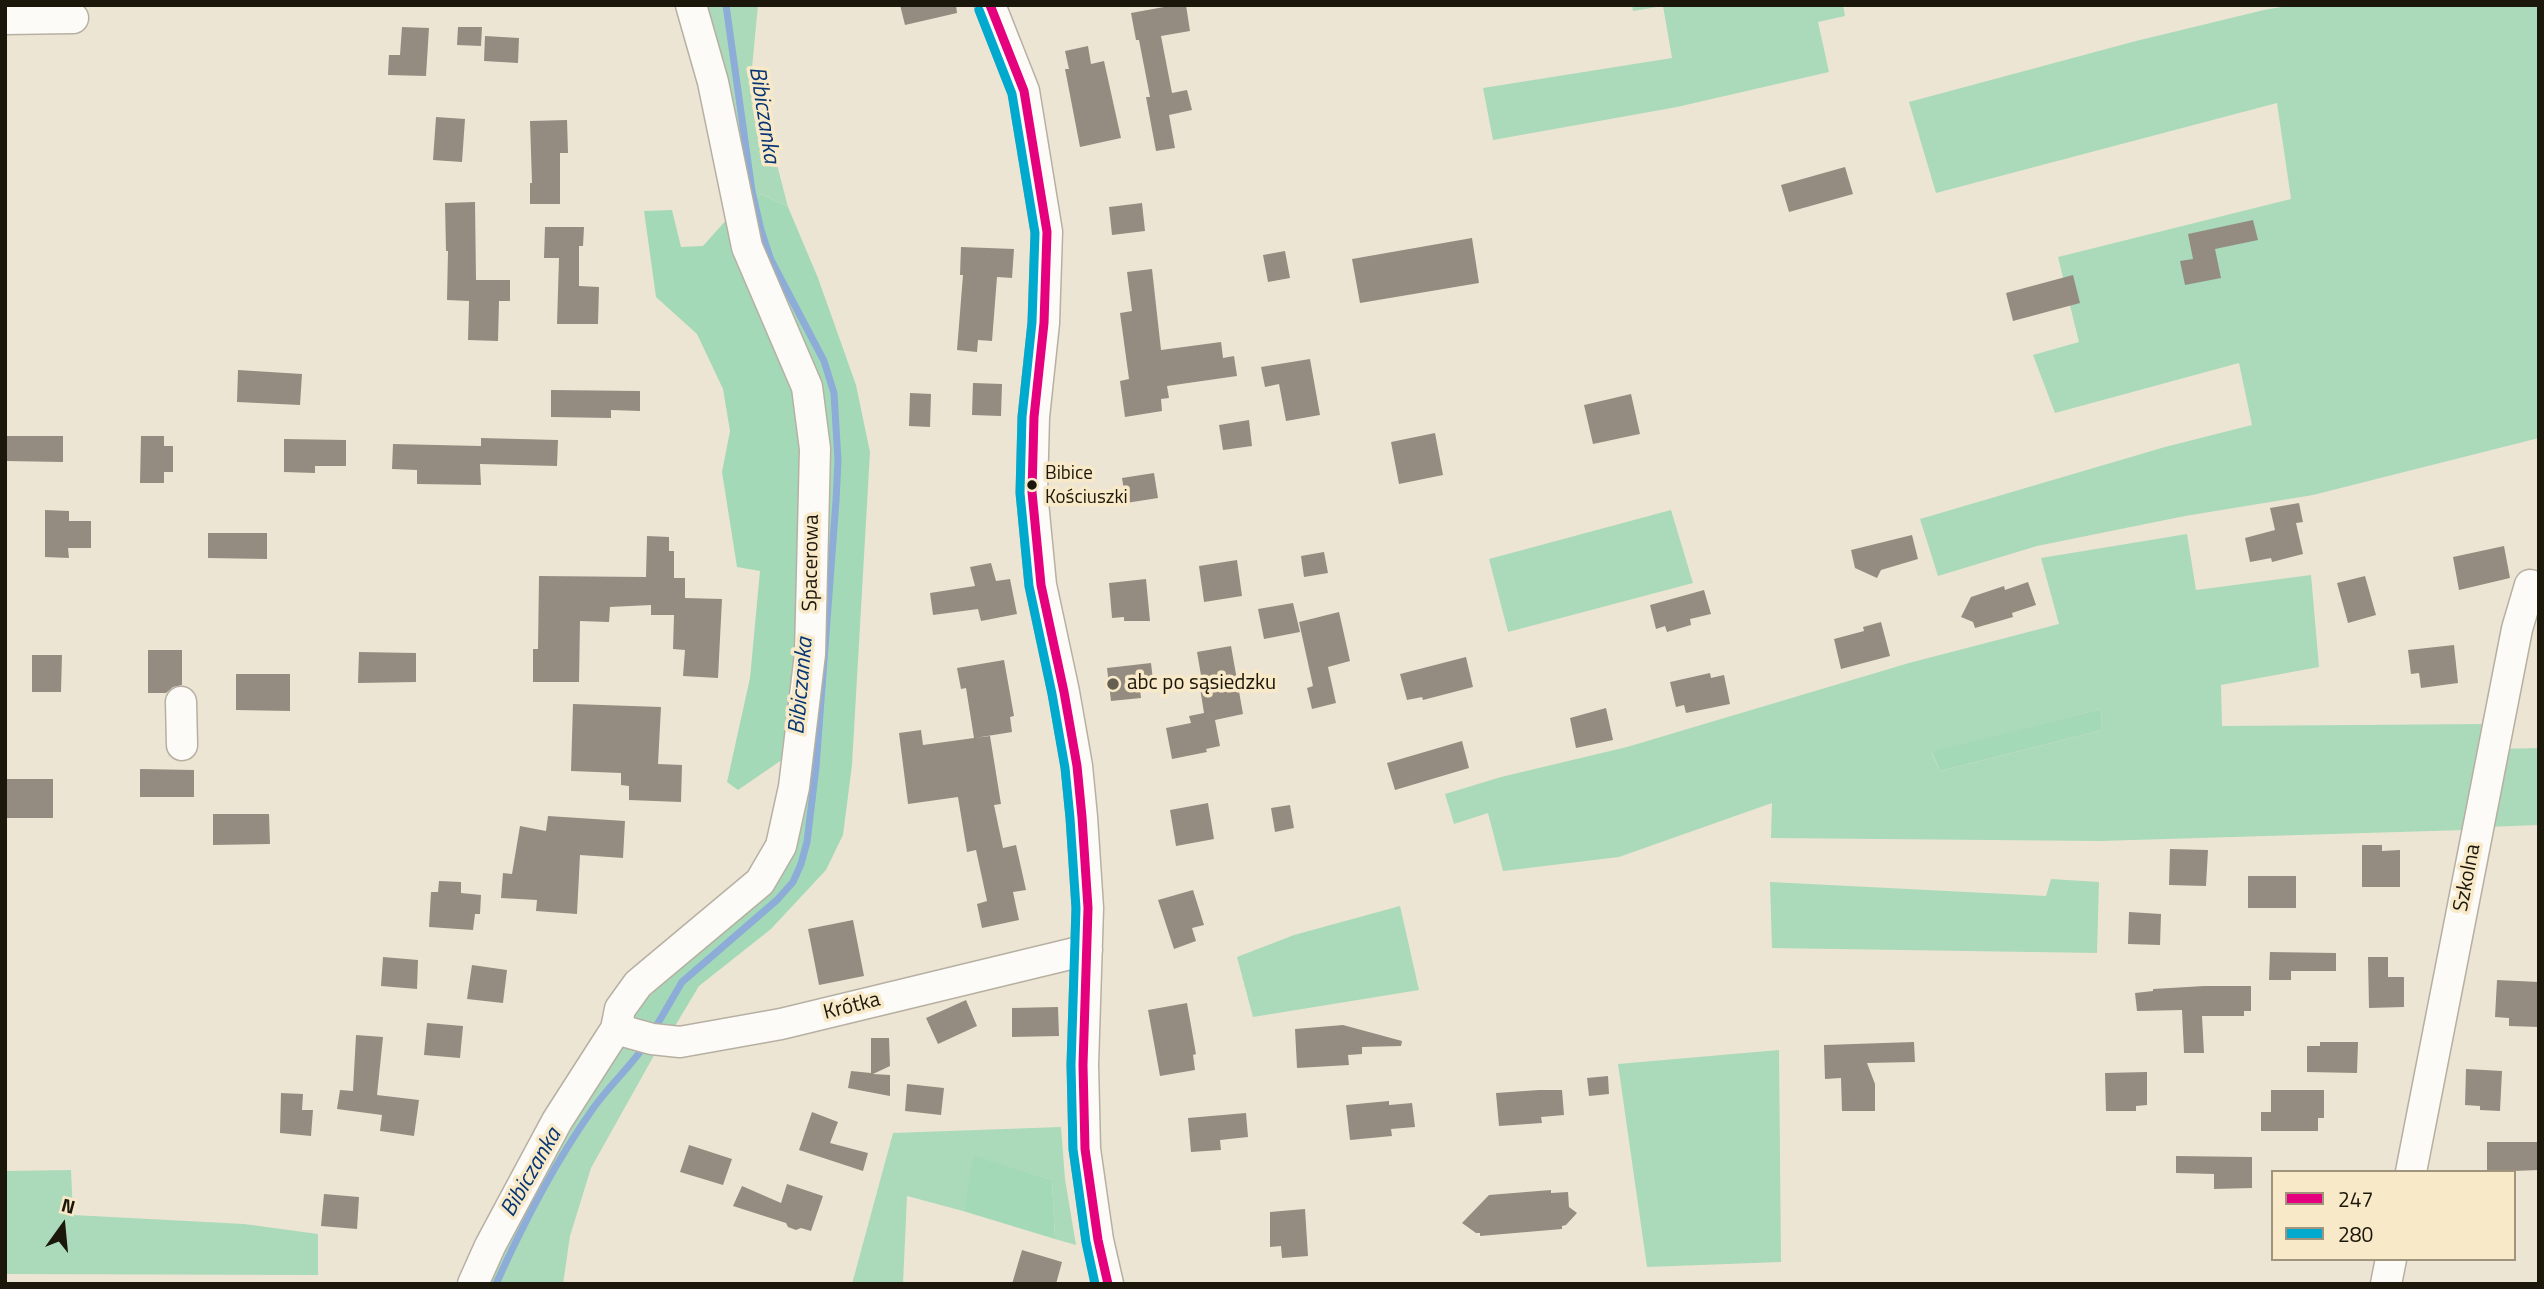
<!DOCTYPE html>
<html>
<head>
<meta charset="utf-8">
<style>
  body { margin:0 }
  #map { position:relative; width:2544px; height:1289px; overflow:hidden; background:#ede5d3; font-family:"Titillium Web",sans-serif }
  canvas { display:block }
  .frame { position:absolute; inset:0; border:7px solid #1c170b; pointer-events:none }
  .legend { position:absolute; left:2271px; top:1170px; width:245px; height:91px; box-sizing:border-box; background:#f8e9c8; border:2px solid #a0957c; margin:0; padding:9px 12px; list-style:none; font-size:21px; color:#1c170b }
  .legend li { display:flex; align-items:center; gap:14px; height:35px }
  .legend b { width:35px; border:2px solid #a0957c }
  .north { position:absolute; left:28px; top:1191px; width:70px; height:70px; -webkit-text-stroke:5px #f8e9c8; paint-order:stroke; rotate:15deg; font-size:19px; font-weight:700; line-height:28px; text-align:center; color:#1c170b }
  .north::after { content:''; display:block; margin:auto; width:24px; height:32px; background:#1c170b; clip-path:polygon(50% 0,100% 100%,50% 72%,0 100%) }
</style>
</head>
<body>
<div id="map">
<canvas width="2544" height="1289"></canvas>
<div class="frame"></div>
<ul class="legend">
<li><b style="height:9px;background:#e5007d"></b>247</li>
<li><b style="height:9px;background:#00a9ce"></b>280</li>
</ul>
<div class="north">N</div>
</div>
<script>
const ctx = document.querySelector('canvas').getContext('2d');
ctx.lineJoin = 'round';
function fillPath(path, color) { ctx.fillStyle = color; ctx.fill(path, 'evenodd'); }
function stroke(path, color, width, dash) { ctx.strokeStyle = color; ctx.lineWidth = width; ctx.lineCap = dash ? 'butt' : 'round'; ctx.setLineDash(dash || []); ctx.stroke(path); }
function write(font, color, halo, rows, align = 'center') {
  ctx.font = font + ' "Titillium Web",sans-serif'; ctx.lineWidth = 7; ctx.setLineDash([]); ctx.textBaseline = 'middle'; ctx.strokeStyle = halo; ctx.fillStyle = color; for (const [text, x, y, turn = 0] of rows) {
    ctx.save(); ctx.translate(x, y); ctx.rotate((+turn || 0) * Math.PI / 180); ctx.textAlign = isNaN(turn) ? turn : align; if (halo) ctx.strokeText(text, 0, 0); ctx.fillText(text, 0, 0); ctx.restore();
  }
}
fillPath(new Path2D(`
  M 699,5 L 758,5 L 752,68 L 788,207 L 761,194 L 750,208 Z
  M 1632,5 L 1843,5 L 1845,16 L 1818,22 L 1829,72 L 1677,107 L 1493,140 L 1483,88 L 1672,58 L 1663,6 L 1633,11 Z
  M 2293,5 L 2539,5 L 2539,438 L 2313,495 L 2185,516 L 2037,546 L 1938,576 L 1920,519 L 2165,447 L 2252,425 L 2239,363 L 2055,413 L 2033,355 L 2079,342 L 2058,257 L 2291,199 L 2277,103 L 1936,193 L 1909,102 L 2136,41 L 2264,10 Z
  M 1671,510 L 1693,583 L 1508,632 L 1489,559 Z
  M 2187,534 L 2196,590 L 2311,575 L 2319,667 L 2221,685 L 2222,726 L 2487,724 L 2465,830 L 2100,841 L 1771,838 L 1772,803 L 1619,857 L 1503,871 L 1488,813 L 1454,824 L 1445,794 L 1501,777 L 1627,747 L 1909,663 L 2059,624 L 2041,558 ZM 2101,709 L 2102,730 L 1940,771 L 1932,753 Z
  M 2539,748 L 2539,825 L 2487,827 L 2500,749 Z
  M 2051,879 L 2099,882 L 2097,953 L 1772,948 L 1770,882 L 2046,896 Z
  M 1400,906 L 1419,990 L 1253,1017 L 1237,957 L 1294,935 Z
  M 623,1044 L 657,1050 L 591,1168 L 570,1236 L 563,1284 L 481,1284 L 565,1125 Z
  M 1779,1050 L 1781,1262 L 1647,1267 L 1618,1064 Z
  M 1061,1127 L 1065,1179 L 1076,1245 L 1055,1239 L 1052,1180 L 975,1157 L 963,1211 L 907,1196 L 903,1284 L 852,1284 L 893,1133 Z
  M 71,1170 L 73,1215 L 244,1224 L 318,1234 L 318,1275 L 5,1274 L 5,1171 Z`), '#aadaba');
fillPath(new Path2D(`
  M 761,194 L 788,207 L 818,278 L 856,385 L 870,452 L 852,765 L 843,835 L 826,870 L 771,929 L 699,986 L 675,1026 L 640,1028 L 633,1011 L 773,883 L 789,843 L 804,363 L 750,208 Z
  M 672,210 L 681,247 L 703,246 L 728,218 L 795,389 L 810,458 L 789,755 L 738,790 L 727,782 L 750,678 L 760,571 L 737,567 L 722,472 L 730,431 L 723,389 L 697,334 L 656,297 L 644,211 Z
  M 2101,709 L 2102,730 L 1940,771 L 1932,752 Z
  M 974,1156 L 1052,1180 L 1055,1239 L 963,1211 Z`), '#a4d9b8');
stroke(new Path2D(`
  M 654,1030 L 682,982 L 777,900 L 793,882 L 801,864 L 807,842 L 816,767 L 836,501 L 838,461 L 834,393 L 824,361 L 771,260 L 761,230 L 752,191 L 726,5
  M 496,1284 C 523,1224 554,1164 592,1110 C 608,1087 630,1067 646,1044`), '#8dacd7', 7);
fillPath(new Path2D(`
  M 900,5 L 956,5 L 957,13 L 905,25 Z
  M 1175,5 L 1186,5 L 1190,31 L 1161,36 L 1172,93 L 1187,90 L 1192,110 L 1169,115 L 1175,148 L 1156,151 L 1146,97 L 1150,97 L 1139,40 L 1136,40 L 1131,13 Z
  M 402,27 L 429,28 L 426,76 L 388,75 L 389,55 L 400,55 Z
  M 458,27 L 482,27 L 481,46 L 457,45 Z
  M 485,36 L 519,38 L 518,63 L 484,61 Z
  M 1088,46 L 1091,64 L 1104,61 L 1121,138 L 1080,147 L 1065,69 L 1069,69 L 1065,51 Z
  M 436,117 L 465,119 L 462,162 L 433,160 Z
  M 567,120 L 568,153 L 560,153 L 560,204 L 530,204 L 530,183 L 532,183 L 530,121 Z
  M 1845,167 L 1853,194 L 1789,212 L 1781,185 Z
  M 475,202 L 476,280 L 510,280 L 510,301 L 499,301 L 498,341 L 468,340 L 469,301 L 447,300 L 448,251 L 446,251 L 445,203 Z
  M 1142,203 L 1145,231 L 1112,235 L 1109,207 Z
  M 2253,220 L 2258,240 L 2215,249 L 2221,278 L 2185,285 L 2180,261 L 2193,259 L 2188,234 Z
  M 545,227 L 584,227 L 583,246 L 579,246 L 579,286 L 599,287 L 598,324 L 557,324 L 559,258 L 544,258 Z
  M 1472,238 L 1479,283 L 1360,303 L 1352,259 Z
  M 961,247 L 1014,249 L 1012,278 L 997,277 L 992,341 L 978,340 L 977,352 L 957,350 L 963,275 L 960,275 Z
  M 1285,251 L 1290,278 L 1268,282 L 1263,255 Z
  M 1152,269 L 1161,350 L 1221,342 L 1223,358 L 1234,356 L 1237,376 L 1167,386 L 1169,398 L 1161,399 L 1162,411 L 1125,417 L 1120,381 L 1129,379 L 1120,313 L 1132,311 L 1127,272 Z
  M 2073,275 L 2080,303 L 2013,321 L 2006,293 Z
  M 1310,359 L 1320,415 L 1286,421 L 1279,384 L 1265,387 L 1261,367 Z
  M 238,370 L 302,374 L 300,405 L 237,402 Z
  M 973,383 L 1002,384 L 1001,416 L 972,415 Z
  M 551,390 L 640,391 L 640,411 L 611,410 L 611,418 L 551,417 Z
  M 910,393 L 931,394 L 930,427 L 909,426 Z
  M 1631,394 L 1640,434 L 1593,444 L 1584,405 Z
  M 1249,420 L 1252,446 L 1223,450 L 1219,425 Z
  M 1435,433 L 1443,475 L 1399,484 L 1391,442 Z
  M 5,436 L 63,436 L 63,462 L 5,461 Z
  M 141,436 L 164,436 L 164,446 L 173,446 L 173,472 L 164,472 L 164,483 L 140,483 Z
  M 481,438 L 558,440 L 557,466 L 480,464 L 481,485 L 417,484 L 417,470 L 392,469 L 393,444 L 481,446 Z
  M 284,439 L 346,440 L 346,466 L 315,466 L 315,473 L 284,472 Z
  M 1154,473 L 1158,498 L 1126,503 L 1122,478 Z
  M 2299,503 L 2303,522 L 2296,523 L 2303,554 L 2272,562 L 2271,558 L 2250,562 L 2245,538 L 2275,530 L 2270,508 Z
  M 45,510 L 69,511 L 69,521 L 91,521 L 91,548 L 68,548 L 69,558 L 45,557 Z
  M 208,533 L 267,533 L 267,559 L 208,558 Z
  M 1912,535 L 1918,559 L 1881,570 L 1877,578 L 1855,568 L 1851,550 Z
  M 647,536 L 669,537 L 669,551 L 674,551 L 674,578 L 685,578 L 685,598 L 722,599 L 718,678 L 683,676 L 685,650 L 673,649 L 674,615 L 651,615 L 651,605 L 610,607 L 609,622 L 580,621 L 579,682 L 533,682 L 533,649 L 538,649 L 539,576 L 646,577 Z
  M 2504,546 L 2510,578 L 2459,590 L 2453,557 Z
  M 1324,552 L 1328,573 L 1304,577 L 1301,556 Z
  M 1237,560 L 1242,596 L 1204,602 L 1199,566 Z
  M 991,563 L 996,581 L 1010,579 L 1017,614 L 981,621 L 978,609 L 933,615 L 930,593 L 975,586 L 970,567 Z
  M 2365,576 L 2376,615 L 2348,623 L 2337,583 Z
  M 1146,579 L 1150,621 L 1124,621 L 1124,617 L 1112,618 L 1109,583 Z
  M 2028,582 L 2036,605 L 2012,613 L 2013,617 L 1975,628 L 1973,622 L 1961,617 L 1971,597 L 2004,586 L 2005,590 Z
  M 1704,590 L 1711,614 L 1690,619 L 1691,625 L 1667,632 L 1665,626 L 1656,629 L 1650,605 Z
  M 1293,603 L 1300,632 L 1264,639 L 1258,609 Z
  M 1339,612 L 1350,661 L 1328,667 L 1336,703 L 1312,709 L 1307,688 L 1313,686 L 1299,622 Z
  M 1881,622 L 1890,656 L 1841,669 L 1834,639 L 1864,631 L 1863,627 Z
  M 2454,645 L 2458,683 L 2421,688 L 2419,673 L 2411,674 L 2408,650 Z
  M 1231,646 L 1243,714 L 1215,720 L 1220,746 L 1206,749 L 1207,752 L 1172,759 L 1166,728 L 1191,723 L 1189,716 L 1204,713 L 1200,688 L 1203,687 L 1197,652 Z
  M 148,650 L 182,650 L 182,685 L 173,687 L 166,693 L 148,693 Z
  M 359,652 L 416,653 L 416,682 L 358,683 Z
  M 32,655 L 62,655 L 61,692 L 32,692 Z
  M 1466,657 L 1473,687 L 1423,700 L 1422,697 L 1407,700 L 1400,674 Z
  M 1004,660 L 1014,716 L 1010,717 L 1012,732 L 975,738 L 990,736 L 1001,804 L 994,805 L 1003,848 L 1016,845 L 1026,890 L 1013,892 L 1019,920 L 982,928 L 977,904 L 987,901 L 976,850 L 967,852 L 958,797 L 908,804 L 899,733 L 921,730 L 923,745 L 974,738 L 966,688 L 961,689 L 957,668 Z
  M 1151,663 L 1153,680 L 1139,682 L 1141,698 L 1111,701 L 1107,668 Z
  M 1710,673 L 1711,678 L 1724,675 L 1730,704 L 1686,713 L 1684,705 L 1676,707 L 1670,682 Z
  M 236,674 L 290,674 L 290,711 L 236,710 Z
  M 573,704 L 661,707 L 658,764 L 682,765 L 681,802 L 629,800 L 629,786 L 621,785 L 621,773 L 571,771 Z
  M 1606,708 L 1613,740 L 1576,748 L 1570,718 Z
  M 1462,741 L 1469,768 L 1395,790 L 1387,763 Z
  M 140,769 L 194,770 L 194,797 L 140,797 Z
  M 5,779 L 53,779 L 53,818 L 5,818 Z
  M 1208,803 L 1214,839 L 1176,846 L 1170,810 Z
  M 1290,805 L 1294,828 L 1275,832 L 1271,808 Z
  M 213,814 L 269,814 L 270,844 L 213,845 Z
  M 548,816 L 625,821 L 623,858 L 580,855 L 577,914 L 536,911 L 537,900 L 501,898 L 503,873 L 512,874 L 520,826 L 546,831 Z
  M 2362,845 L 2382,845 L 2382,851 L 2400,850 L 2400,887 L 2362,887 Z
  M 2170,849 L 2208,850 L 2206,886 L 2169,885 Z
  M 2248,876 L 2296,876 L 2296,908 L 2248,908 Z
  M 439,881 L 461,882 L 461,893 L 481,895 L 480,914 L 475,914 L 473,930 L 429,927 L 431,892 L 438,892 Z
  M 1193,890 L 1204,925 L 1192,928 L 1196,941 L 1174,949 L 1158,900 Z
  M 2129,912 L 2161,914 L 2160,945 L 2128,944 Z
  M 853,920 L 864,976 L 819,985 L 808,929 Z
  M 2270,952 L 2336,953 L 2336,971 L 2291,971 L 2291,980 L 2269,980 Z
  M 383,957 L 418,960 L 417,989 L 381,986 Z
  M 2368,957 L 2388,957 L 2388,977 L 2404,977 L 2404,1007 L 2369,1008 Z
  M 472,965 L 507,970 L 503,1003 L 467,999 Z
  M 2497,980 L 2539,982 L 2539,1027 L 2509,1026 L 2509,1018 L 2495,1017 Z
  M 2204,986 L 2251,986 L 2251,1011 L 2244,1011 L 2244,1016 L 2202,1016 L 2204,1053 L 2184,1053 L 2182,1010 L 2137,1011 L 2135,993 L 2153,991 L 2153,989 Z
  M 966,1000 L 977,1026 L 938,1044 L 926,1018 Z
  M 1187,1003 L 1196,1054 L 1193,1055 L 1195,1070 L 1160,1076 L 1148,1010 Z
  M 1058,1007 L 1059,1036 L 1012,1037 L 1012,1008 Z
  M 427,1023 L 463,1026 L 460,1058 L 424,1055 Z
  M 1343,1025 L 1402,1041 L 1401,1046 L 1362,1047 L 1362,1054 L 1348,1055 L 1349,1065 L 1297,1068 L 1295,1029 Z
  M 356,1035 L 383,1037 L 377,1095 L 419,1100 L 414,1136 L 380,1131 L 382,1115 L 337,1109 L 340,1090 L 353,1091 Z
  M 871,1038 L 889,1038 L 890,1066 L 873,1074 L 890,1075 L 890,1096 L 848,1088 L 851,1071 L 871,1073 Z
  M 1914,1042 L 1915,1062 L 1867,1063 L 1875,1084 L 1875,1111 L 1842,1111 L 1841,1078 L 1825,1079 L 1824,1045 Z
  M 2320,1042 L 2358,1042 L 2357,1073 L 2307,1072 L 2307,1046 L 2320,1046 Z
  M 2466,1069 L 2502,1071 L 2500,1111 L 2480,1110 L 2480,1106 L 2465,1105 Z
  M 2147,1072 L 2147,1105 L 2136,1106 L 2136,1111 L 2106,1111 L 2105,1073 Z
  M 1608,1076 L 1609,1094 L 1589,1096 L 1587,1078 Z
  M 907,1084 L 944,1088 L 941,1115 L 905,1111 Z
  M 1539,1090 L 1562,1090 L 1564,1115 L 1541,1117 L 1542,1123 L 1499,1126 L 1496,1093 Z
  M 2271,1090 L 2324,1090 L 2324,1118 L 2318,1118 L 2318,1131 L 2261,1131 L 2261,1112 L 2271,1112 Z
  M 281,1093 L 303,1094 L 302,1110 L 313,1110 L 311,1136 L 280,1133 Z
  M 1389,1101 L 1389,1105 L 1412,1103 L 1415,1127 L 1391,1129 L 1392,1136 L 1350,1140 L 1346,1105 Z
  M 812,1112 L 838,1122 L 830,1143 L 868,1153 L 863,1171 L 799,1150 Z
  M 1246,1113 L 1248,1137 L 1220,1140 L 1221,1150 L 1191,1152 L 1188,1118 Z
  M 2487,1142 L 2539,1142 L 2539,1170 L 2487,1172 Z
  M 689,1145 L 732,1159 L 723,1185 L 680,1172 Z
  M 2176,1156 L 2252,1157 L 2252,1188 L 2214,1189 L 2214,1174 L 2176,1173 Z
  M 787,1184 L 823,1196 L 811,1231 L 801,1228 L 796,1230 L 788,1227 L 786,1223 L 733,1206 L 742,1186 L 781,1203 Z
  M 1551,1190 L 1551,1193 L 1568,1192 L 1569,1207 L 1577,1213 L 1566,1225 L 1562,1226 L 1562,1229 L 1480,1236 L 1480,1233 L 1476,1233 L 1462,1223 L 1489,1195 Z
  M 324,1194 L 359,1197 L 357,1229 L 321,1226 Z
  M 1305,1209 L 1308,1256 L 1282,1258 L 1281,1246 L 1270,1247 L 1270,1212 Z
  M 1022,1250 L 1062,1262 L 1056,1284 L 1012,1284 Z`), '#948c80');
const minor = new Path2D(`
  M 990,5 L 1024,91 L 1047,232 L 1044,323 L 1034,417 L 1032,492 L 1041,585 L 1064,692 L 1077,766 L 1082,817 L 1088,908 L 1083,1065 L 1085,1149 L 1098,1240 L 1108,1284
  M 5,19 L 73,18
  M 181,702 L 182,745
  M 616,1029 L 652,1039 L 680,1042 L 781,1024 L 1087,950
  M 2411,1172 L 2517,629 L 2530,585
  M 473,1284 L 490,1246 L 557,1121 L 616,1029 L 620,1009 L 638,984 L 760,882 L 781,846 L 794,787 L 810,654 L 815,449 L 807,387 L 747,247 L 713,82 L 691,5
  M 2386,1284 L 2391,1259`);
stroke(minor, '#b7b0a2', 33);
stroke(minor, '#fcfbf8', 30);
stroke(new Path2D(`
  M 990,5 L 1024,91 L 1047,232 L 1044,323 L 1034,417 L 1032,492 L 1041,585 L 1064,692 L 1077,766 L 1082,817 L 1088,908 L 1083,1065 L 1085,1149 L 1098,1240 L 1108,1284`), '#e5007d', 9);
stroke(new Path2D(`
  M 979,10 L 1012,94 L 1035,233 L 1032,322 L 1022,417 L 1020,493 L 1029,586 L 1052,694 L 1065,768 L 1070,818 L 1076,908 L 1071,1065 L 1073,1149 L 1086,1242 L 1095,1284`), '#00a9ce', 9);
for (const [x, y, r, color] of [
  [1032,485,6,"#1c170b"],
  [1113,684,7,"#655f51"]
]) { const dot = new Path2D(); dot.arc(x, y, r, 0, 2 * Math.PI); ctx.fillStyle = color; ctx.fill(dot); stroke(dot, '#f8e9c8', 2.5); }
write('19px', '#1c170b', '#f8e9c8', [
  ["Bibice",1045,474],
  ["Kościuszki",1045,498]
], 'left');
write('21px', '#1c170b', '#f8e9c8', [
  ["Spacerowa",812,563,-89],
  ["Szkolna",2468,878,-79],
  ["Krótka",852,1007,-14]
]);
write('21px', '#1c170b', '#f8e9c8', [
  ["abc po sąsiedzku",1127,684]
], 'left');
write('italic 23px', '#073674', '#f8e9c8', [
  ["Bibiczanka",763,115,81],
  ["Bibiczanka",802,686,-85],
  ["Bibiczanka",532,1173,-60]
]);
</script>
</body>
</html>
